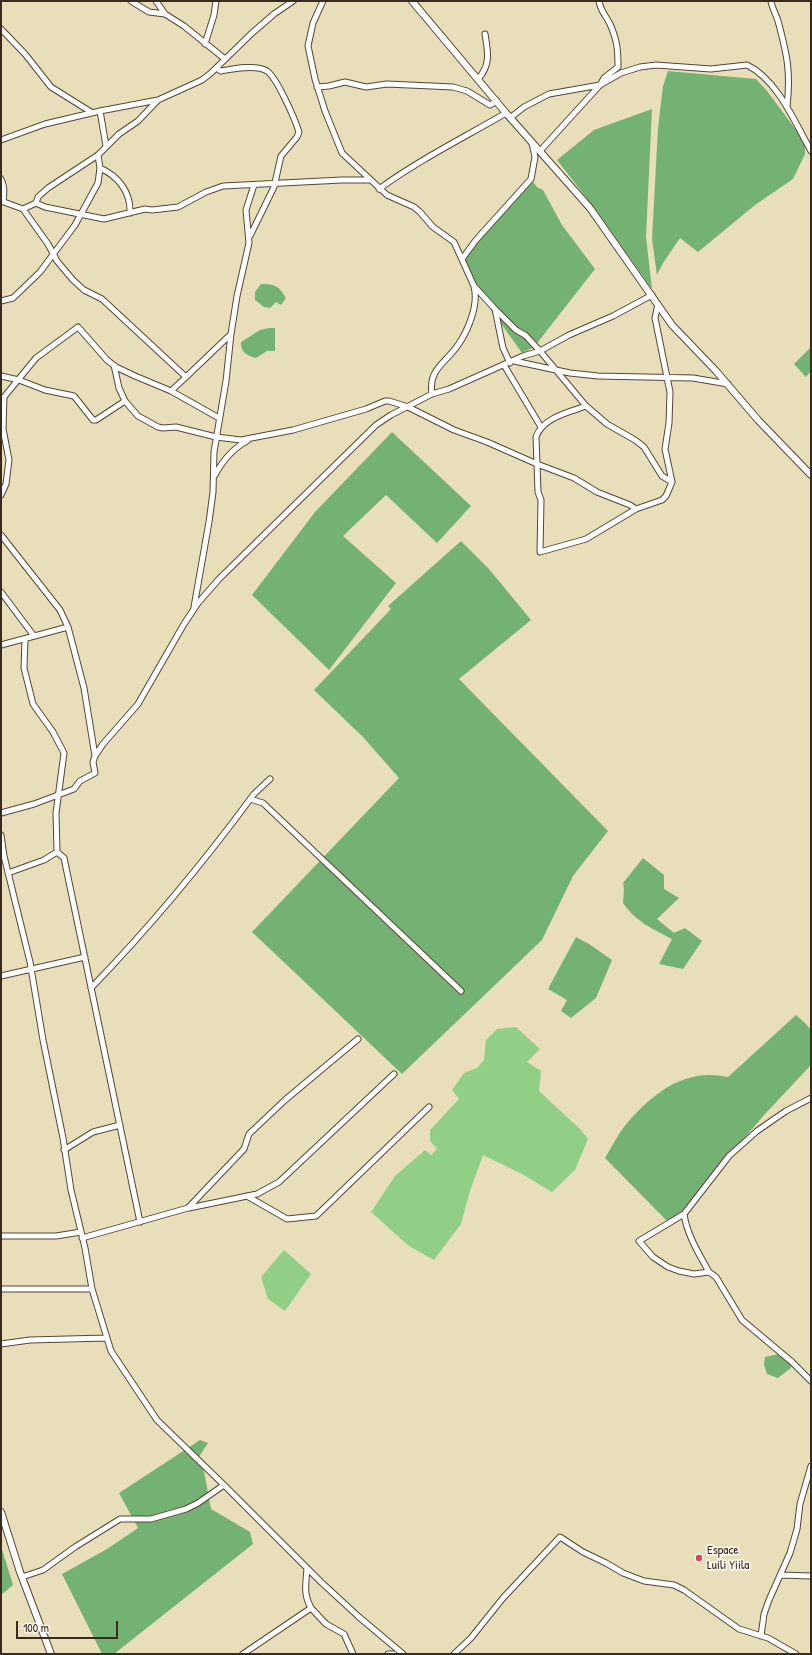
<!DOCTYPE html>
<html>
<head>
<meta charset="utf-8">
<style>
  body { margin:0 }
  #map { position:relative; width:812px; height:1655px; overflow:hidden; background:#e8dfba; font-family:"Patrick Hand",sans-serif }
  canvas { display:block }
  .frame { position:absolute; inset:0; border:2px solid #3b2a1e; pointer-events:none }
  .scale { position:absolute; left:16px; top:1621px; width:102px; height:18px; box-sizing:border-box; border:2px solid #3b2a1e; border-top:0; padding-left:5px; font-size:12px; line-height:14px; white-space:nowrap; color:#3b2a1e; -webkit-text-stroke:3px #fbf7ec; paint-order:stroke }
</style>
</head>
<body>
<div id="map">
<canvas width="812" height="1655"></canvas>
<div class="frame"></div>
<div class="scale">100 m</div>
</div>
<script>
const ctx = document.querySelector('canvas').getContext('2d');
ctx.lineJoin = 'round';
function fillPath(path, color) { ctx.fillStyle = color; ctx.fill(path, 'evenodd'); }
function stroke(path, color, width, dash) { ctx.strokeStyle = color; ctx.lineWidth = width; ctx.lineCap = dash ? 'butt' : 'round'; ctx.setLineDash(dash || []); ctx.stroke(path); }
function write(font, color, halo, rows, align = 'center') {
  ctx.font = font + ' "Patrick Hand",sans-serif'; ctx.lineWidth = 3.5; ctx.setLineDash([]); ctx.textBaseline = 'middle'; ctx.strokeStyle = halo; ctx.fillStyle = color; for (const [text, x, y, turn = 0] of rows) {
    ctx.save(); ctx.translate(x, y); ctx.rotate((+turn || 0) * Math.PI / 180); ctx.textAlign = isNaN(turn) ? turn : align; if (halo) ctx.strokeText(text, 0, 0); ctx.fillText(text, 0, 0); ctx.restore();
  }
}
fillPath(new Path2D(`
  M 516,1027 L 540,1049 L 527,1062 L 541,1071 L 539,1091 L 581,1130 L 588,1139 L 575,1170 L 552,1192 L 522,1174 L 483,1155 L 470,1191 L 461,1224 L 434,1260 L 409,1246 L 371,1212 L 395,1176 L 425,1150 L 431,1155 L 437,1149 L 430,1141 L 430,1130 L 459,1099 L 452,1090 L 464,1073 L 477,1068 L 484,1060 L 486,1040 L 497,1029 Z
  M 284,1250 L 311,1274 L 285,1311 L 268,1299 L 261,1277 Z`), '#91cf86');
fillPath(new Path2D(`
  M 668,71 L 756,79 L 767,91 L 805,142 L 805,154 L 793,179 L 755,205 L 698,252 L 680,238 L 663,263 L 657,275 L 652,239 L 658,128 L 663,86 Z
  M 652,109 L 646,237 L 652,289 L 596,210 L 557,160 L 594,130 Z
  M 530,178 L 537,187 L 543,190 L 562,225 L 595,269 L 534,347 L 522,353 L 490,308 L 489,302 L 475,286 L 462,257 L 485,226 L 506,205 Z
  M 261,284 C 275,284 279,286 286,298 L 281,305 L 276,302 L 270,308 L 264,307 L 255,300 L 255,292 Z
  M 269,328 L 275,328 L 275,351 L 267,351 L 256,358 C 246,355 241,353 241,342 L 260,330 Z
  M 811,347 L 811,371 L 806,377 L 794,364 Z
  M 392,432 L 471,506 L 437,543 L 386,495 L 343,536 L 396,583 L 329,670 L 252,595 L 315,512 Z
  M 461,541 L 489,569 L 531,620 L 459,679 L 608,831 L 573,876 L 542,940 L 402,1074 L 252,932 L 399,778 L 363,737 L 314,690 L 391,609 L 388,606 Z
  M 643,858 L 664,875 L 664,889 L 679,898 L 657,919 L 674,933 L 685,928 L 702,941 L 683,969 L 659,964 L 672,939 C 653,929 636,922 623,903 L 624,889 L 623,883 Z
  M 576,937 L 589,944 L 612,960 L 596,998 L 571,1018 L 561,1011 L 567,1000 L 548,989 Z
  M 796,1015 L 806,1024 L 811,1030 L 811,1065 L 765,1114 L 681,1212 L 667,1221 L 605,1158 C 611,1148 617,1136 624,1127 C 651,1094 684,1067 728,1077 Z
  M 779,1354 L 793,1361 L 791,1368 L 778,1378 L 767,1374 L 764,1365 L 765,1357 Z
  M 200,1440 L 208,1443 L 197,1460 L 203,1466 L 211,1509 L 250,1532 L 253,1544 L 114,1654 L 102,1654 L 62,1574 L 107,1549 L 138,1528 L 119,1493 Z
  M 1,1546 L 13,1585 L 1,1595 L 1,1599 Z`), '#74b273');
const minor = new Path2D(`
  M 131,1 L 149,12 L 165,14
  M 156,1 L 165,14 L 184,26 L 225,59
  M 323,1 L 313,23 L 308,46 L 315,79 L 325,111 L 342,153 L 387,195 L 414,207 L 420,212 L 433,227 L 454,242 L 474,286 L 495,309 L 503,348 L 510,363
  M 771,1 C 772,8 776,14 778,21 C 787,54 791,72 787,107
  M 1,29 L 25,54 L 51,87 L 91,112
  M 205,44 L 214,15 L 216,1
  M 216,68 L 221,71 C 232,69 256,64 267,71 C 277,78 295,119 299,132 L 297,137 L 281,156 L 274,187 L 250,236
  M 478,79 C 491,65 488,52 485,34
  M 317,87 L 329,86 L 345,82 L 366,87 L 387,84 L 453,87 L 467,91 L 490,105 L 497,101
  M 100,111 L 106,146
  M 510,118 L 524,107 L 549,94 L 600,85 L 621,73 L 640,67 L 656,65 L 711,69 L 747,65 C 778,80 795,123 811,151
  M 1,140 L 45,124 L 100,111 L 158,100 L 202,80 L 211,73 L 251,34 L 274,14 L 293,1
  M 540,151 L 600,85 L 604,78 L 618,67 C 618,49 617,40 610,24 C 606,16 600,10 599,1
  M 100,168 C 118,176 131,192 130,213
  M 1,179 C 5,187 4,193 3,202
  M 379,189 C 419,160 463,138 506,113
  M 1,201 L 23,209 L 36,203 L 45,207 L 104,219 L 145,209 L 152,210 L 178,207 L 206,192 L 223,186 L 342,180 L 370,180
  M 36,203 L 38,197 L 48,188 L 98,155 L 119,134 L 138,121 L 158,100
  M 23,209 L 48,244 L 57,261 L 73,280 L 84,290 L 102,299 L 186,377 L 231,334
  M 462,259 L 476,240 L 531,179 L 535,157 L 532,143
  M 1,301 L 13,298 L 40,272 L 75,225 L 98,183 L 100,168 L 98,155
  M 495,309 L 516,330 L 525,335 L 540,351 L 586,406 L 607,424 L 635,440 L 644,447 L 662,476 L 672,482
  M 514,361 L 570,373 L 598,376 L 693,378 L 728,384
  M 114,365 L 119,388 L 125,401
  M 504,365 L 541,427
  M 1,376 L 19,380 L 45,390 L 74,396 L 93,420 L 96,420 L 125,401 L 138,416 L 158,427 L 163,428 L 176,427 L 216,437 L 241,440 L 293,430 L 366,409 L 385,401 L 389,401 L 408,407 L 454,430 L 487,442 L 537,464 L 574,478 L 597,492 L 630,505 L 636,509 L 662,500 L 666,496 L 672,482 L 665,449 L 669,423 L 670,392 L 655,318 L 658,304
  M 171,391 L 186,377
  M 432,394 C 428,369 446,363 458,345 C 468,331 479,304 474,287
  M 586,406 C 569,412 542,418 536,437 L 538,492 L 541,500 L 540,552 L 586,539 L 636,509
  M 215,475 C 223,460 232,449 247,441
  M 1,495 L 6,484 L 9,460 L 3,429 L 4,397 L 36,358 L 78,327 L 107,360 L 116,367 L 135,376 L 171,391 L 219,418
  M 1,535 L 60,610 L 68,627 L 84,688 L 95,756
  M 1,592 L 34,636
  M 194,607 L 209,522 L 213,492 L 214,452 L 226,381 L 231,334 L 237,296 L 249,243 L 246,210 L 254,185
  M 1,645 L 68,627
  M 250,799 L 263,803 L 461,991
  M 1,813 L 34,804 L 74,789 L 80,781 L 95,773 L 93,762 L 95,756 L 103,744 L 138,704 L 184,624 L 198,603 L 219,579 L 376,425 L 391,415 L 432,394 L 449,389 L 523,356 L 540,351 L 569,335 L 613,316 L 652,295
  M 1,835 L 4,856 L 30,962 L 43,1040 L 63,1138 L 71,1190 L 85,1248 L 92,1289 L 111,1351 L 157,1420 L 224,1485 L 321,1582 L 359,1617 L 403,1654
  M 57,852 L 64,858 L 140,1222
  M 8,873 L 44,860 L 57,852 L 56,813 L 64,753 L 53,732 L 33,704 L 24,668 L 25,639
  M 1,976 L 85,957
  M 91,988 C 150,927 204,862 254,794 L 270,779
  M 811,1098 L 786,1111 L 757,1131 L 729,1156 L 684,1214 L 639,1241 L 653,1257 L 668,1267 L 679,1271 L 694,1274 L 709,1272 L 716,1277 L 742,1320 L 792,1362 L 811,1381
  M 64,1150 L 93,1132 L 120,1125
  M 247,1196 L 287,1219 L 316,1216 L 429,1107
  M 189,1208 L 257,1194 L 279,1182 L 394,1074
  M 684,1214 C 687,1235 699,1254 709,1272
  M 1,1236 L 56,1236 L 81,1232
  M 82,1238 L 188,1208 L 244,1149 L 249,1134 L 285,1100 L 358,1039
  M 1,1289 L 92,1289
  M 1,1344 L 30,1340 L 106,1338
  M 307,1568 C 306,1584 303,1594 311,1608
  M 781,1575 L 811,1576
  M 22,1577 L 43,1570 L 75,1547 L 120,1519 L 151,1519 L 186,1509 L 198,1503 L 224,1485
  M 761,1636 L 764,1614 L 769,1600 L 790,1553 L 797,1529 L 800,1504 L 811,1466
  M 243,1654 L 311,1608 L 326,1624 L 344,1634 L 353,1654
  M 388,1654 L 394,1654
  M 454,1654 L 471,1638 L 503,1598 L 560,1537 L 583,1552 L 606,1563 L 623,1573 L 644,1581 L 674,1585 L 684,1590 L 739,1629 L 768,1638 L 796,1654`);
const tertiary = new Path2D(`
  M 412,1 L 506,113 L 590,208 L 672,325 L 716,371 L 758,420 L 811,475
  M 1,1512 L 20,1572 L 51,1654`);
stroke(minor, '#554535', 7);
stroke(tertiary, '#554535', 8);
stroke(minor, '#fff', 5);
stroke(tertiary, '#fff', 6);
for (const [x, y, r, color] of [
  [699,1558,4,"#d1495b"]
]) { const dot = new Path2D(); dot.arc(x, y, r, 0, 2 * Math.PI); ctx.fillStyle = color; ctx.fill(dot); stroke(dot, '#fbf7ec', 1.5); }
write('13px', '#3b2a1e', '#fbf7ec', [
  ["Espace",707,1551],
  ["Luili Yiila",707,1566]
], 'left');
</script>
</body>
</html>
